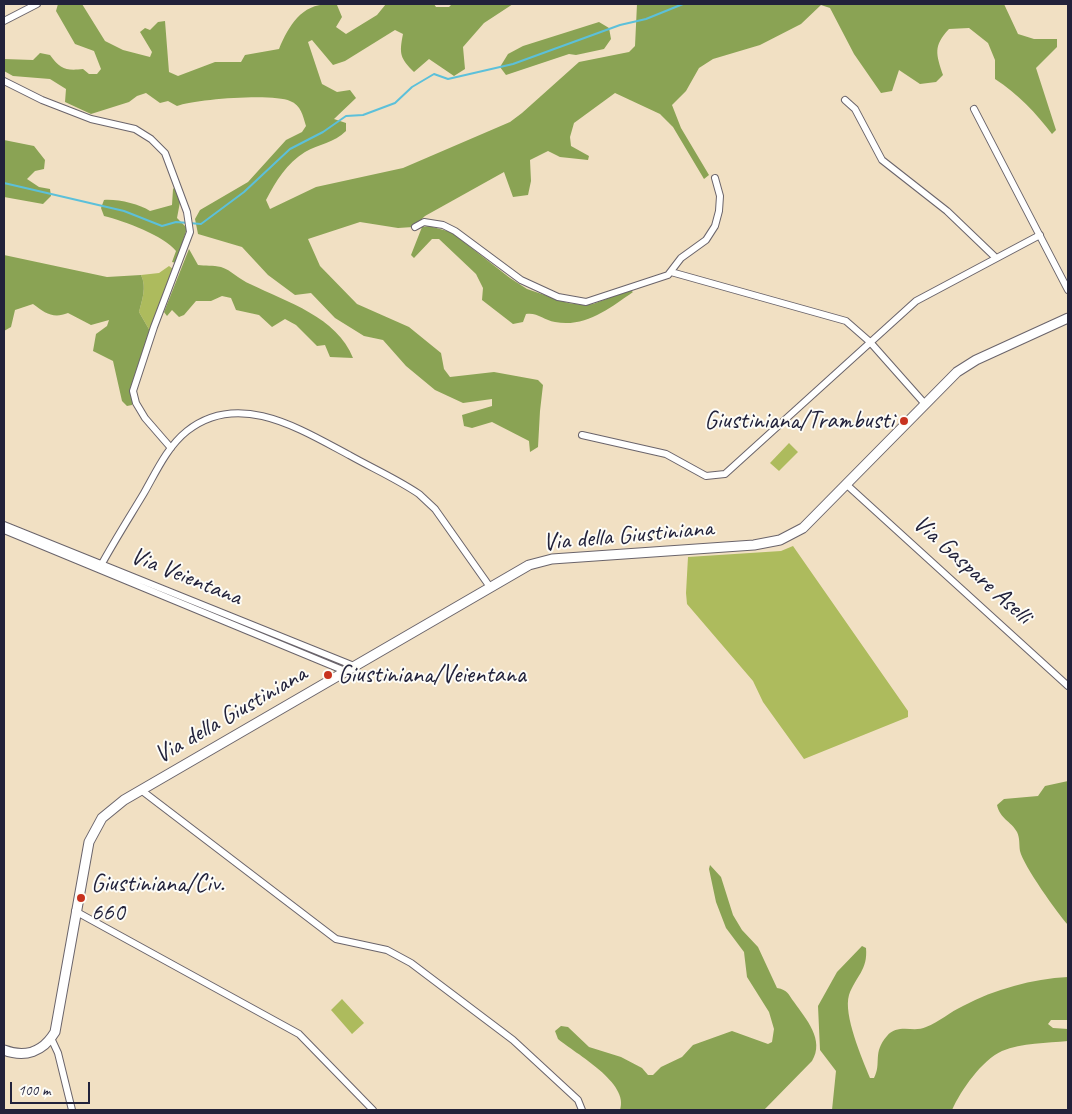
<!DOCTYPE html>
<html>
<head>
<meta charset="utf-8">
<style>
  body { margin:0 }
  #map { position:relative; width:1072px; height:1114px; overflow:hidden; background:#f1e0c3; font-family:Caveat,sans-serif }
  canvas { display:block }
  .frame { position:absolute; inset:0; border:5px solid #22223b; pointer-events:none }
  .scale { position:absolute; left:10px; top:1082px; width:80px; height:22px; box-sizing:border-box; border:2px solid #22223b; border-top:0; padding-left:6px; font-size:15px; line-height:18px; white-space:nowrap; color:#22223b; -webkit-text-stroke:4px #fdfcf7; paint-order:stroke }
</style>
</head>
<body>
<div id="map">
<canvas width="1072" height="1114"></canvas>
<div class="frame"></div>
<div class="scale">100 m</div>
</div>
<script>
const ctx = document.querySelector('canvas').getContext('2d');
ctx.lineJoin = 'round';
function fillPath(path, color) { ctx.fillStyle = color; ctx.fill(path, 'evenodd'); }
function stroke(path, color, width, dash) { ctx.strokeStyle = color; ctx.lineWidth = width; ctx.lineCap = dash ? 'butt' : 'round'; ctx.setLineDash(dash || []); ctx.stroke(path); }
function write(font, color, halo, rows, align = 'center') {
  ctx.font = font + ' Caveat,sans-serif'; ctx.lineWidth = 4; ctx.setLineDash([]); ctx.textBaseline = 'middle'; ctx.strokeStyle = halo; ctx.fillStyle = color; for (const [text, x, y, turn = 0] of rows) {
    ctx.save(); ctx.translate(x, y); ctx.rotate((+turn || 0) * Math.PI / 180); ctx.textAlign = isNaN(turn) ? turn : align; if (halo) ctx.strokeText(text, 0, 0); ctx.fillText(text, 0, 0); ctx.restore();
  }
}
fillPath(new Path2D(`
  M 169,266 L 173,269 L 150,331 L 139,312 C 142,300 147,287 141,275 L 159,273 Z
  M 789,443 L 798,452 L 779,471 L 770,463 Z
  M 793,546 L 908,711 L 908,717 L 804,759 L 763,702 L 753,681 L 687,604 L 686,593 L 688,557 L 781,551 Z
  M 342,999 L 364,1023 L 352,1034 L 331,1010 Z`), '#adbb5d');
fillPath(new Path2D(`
  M 58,4 L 82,4 L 105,41 L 123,50 L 150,57 L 152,52 L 140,32 L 145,28 L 150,30 L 158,22 L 165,21 L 169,72 L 178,76 L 215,62 L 241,62 L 245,55 L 279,49 C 290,23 304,0 337,5 L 342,17 L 336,27 L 346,34 L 377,15 L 386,4 L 434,4 L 436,7 L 449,7 L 452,4 L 513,4 L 484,23 L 463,47 L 465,69 L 454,76 L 429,59 L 414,72 C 400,58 399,54 403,34 L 395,30 L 345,61 L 333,65 L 312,40 L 308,42 L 322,84 L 337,92 L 350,90 L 356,98 L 334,119 L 346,123 L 346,131 C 334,143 319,144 305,152 C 287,163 276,181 266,200 L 270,209 L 316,187 L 403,168 L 510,122 L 522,113 L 579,62 L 629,52 L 635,46 L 637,4 L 1004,4 L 1018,34 L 1034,39 L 1057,39 L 1057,47 L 1036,68 L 1056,130 L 1052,134 C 1036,113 1018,94 995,79 L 995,60 L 988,43 L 969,28 L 949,29 C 933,46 936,54 943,75 L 936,82 L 920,84 L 899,70 L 892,91 L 881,93 L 854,54 L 830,8 L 821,5 L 801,24 L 760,45 L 713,59 L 699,68 L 686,91 L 672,105 L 681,128 L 709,175 L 704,179 L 673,127 L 660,114 L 615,93 L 574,123 L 570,137 L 571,146 L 589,156 L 588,160 L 560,157 L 548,151 L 530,160 L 531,181 L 528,195 L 513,197 L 504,172 L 425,216 L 413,227 L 398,228 L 360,222 L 308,239 L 320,266 L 357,304 L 409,327 L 441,353 L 444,369 L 450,377 L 494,372 L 538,380 L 543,385 L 540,411 L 538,447 L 530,452 L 529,441 L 492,422 L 472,428 L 464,426 L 462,415 L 492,406 L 492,399 L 463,403 L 435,390 L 406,366 L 383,340 L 364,336 L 335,318 L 311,293 L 295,295 L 268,275 L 242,247 L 198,234 L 195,219 L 200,210 L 248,182 L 286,140 L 302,132 L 306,126 C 303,116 301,105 290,101 C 274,93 195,99 177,106 L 168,101 L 160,103 L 146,93 L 137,96 L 129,102 L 91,114 L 65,102 L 66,89 L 50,79 L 13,76 L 4,71 L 4,59 L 33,60 L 40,53 L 50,55 C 60,69 66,71 83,69 L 89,74 L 97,74 L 101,69 L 94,51 L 75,44 L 56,11 Z
  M 599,22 L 609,28 L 611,39 L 604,49 L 576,55 L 569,54 L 506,75 L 500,67 L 508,54 L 523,46 Z
  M 4,140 L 34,146 L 45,160 L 44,169 L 35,171 L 27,179 L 39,187 L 50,189 L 51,196 L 43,204 L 4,197 Z
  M 175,187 L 180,202 L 177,218 L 187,228 L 176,263 L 172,262 L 176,251 C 165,236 124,221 104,216 L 101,208 L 104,200 C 118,199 139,204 150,211 L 172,205 L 173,189 Z
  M 429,226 L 451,232 L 510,278 L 527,289 L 568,303 L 584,305 L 593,304 L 630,290 L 633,292 C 610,308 585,328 555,322 C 544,320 537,312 526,314 L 523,322 L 513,324 L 482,300 L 483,288 L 476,274 L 439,239 L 432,239 L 414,258 L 411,255 L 422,227 Z
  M 189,249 L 198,265 C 205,266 213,265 221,267 C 231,270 240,280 250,284 C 287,302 337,317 353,358 L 330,357 L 325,345 L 317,346 L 296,325 L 285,319 L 272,327 L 259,315 L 236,310 L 231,298 L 222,296 L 211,301 L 196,301 L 184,315 L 179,317 L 172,310 L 167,316 L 164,312 Z
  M 4,255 L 107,277 L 141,275 C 147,287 142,300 139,312 L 150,331 C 141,356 131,379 132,405 L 127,406 L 122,401 L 113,361 L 93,351 L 96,334 L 107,326 L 109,320 L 91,325 L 68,313 C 53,319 45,313 33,304 L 15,310 L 11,327 L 4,331 Z
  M 1068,781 L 1068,925 C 1058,914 1023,865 1020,851 C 1019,845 1020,838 1017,832 C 1011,821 1000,819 997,805 L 1004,799 L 1038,796 L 1045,786 Z
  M 710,865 L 721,877 L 733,915 L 742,930 L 758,947 L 777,988 C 788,990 788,994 794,1002 C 806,1019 825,1040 812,1061 L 764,1110 L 620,1110 C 630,1083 576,1054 558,1039 L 555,1031 L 561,1026 L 568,1027 L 589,1047 L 621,1057 L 642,1068 L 648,1075 L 653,1075 L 661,1067 L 682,1057 L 693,1045 L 732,1031 L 768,1044 L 772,1042 L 774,1029 L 769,1012 L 747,977 L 744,952 L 726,928 L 716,902 L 709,869 Z
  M 862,946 L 866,948 C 868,970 856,976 849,995 C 843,1015 862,1058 870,1078 L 874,1078 C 882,1063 872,1053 887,1036 C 898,1023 914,1033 926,1027 C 939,1022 950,1012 963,1006 C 995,989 1032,979 1068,977 L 1068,1020 L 1051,1020 L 1048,1024 L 1053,1028 L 1068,1029 L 1068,1041 C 1047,1043 1022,1043 1002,1051 C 982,1060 961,1090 952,1110 L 832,1110 L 836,1071 L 820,1050 L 818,1006 L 837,972 Z`), '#8aa354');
stroke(new Path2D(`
  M 4,183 L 124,211 L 162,226 L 176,222 L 201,224 L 244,192 L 290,149 L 323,132 L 346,116 L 363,115 L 395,103 L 412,87 L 434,74 L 448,79 L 513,64 L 620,25 L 646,19 L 683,4`), '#5cc0da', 2);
const street = new Path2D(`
  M 4,21 L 37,4
  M 4,81 L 42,100 L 91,119 L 135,129 L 151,139 L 165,153 L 187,212 L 190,232 L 154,327 L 133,391 L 136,403 L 145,418 L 171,448
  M 845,100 L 855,109 L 882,160 L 947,211 L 995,257
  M 974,109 L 1068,290
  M 415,227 L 424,222 L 443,225 L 455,231 L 521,280 L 558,297 L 586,302 L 668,275 L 681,258 L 706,240 L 715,226 L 719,211 L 720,196 L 715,178
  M 671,272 L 846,321 L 870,342 L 925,404
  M 582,435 L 666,454 L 706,476 L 725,474 L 916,301 L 1040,235
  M 847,485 L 1068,686
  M 4,525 L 354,666
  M 4,530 L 345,671
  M 99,569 C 113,543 129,518 144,493 C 156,472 167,447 187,431 C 239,390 300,429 349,455 C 372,468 397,479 419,494 L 435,509 L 490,587
  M 141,790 L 336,939 L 387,950 L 411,963 L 513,1040 L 578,1100 L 582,1110
  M 75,911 L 299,1034 L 373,1110
  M 51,1038 L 58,1053 L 72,1110`);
const secondary = new Path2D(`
  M 4,1050 C 25,1058 43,1052 55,1032 L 89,842 L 102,818 L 124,800 L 529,565 L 552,559 L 754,545 L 780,540 L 803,528 L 957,372 L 976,360 L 1068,318`);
stroke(street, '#6a646b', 8);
stroke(secondary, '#6a646b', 11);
stroke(street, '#fff', 6);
stroke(secondary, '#fff', 9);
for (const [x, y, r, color] of [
  [904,421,5,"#c8321e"],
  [328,675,5,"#c8321e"],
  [81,898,5,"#c8321e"]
]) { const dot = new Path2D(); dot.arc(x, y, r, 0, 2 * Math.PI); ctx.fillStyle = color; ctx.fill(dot); stroke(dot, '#fdfcf7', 2); }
write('25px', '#22223b', '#fdfcf7', [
  ["Giustiniana/Trambusti",894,421,"right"],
  ["Giustiniana/Veientana",338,675],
  ["Giustiniana/Civ.",91,884],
  ["660",91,913]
], 'left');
write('25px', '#22223b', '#fdfcf7', [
  ["Via della Giustiniana",628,536,-5],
  ["Via Gaspare Aselli",972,570,42],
  ["Via Veientana",186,577,22],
  ["Via della Giustiniana",231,715,-30]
]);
</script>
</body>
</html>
